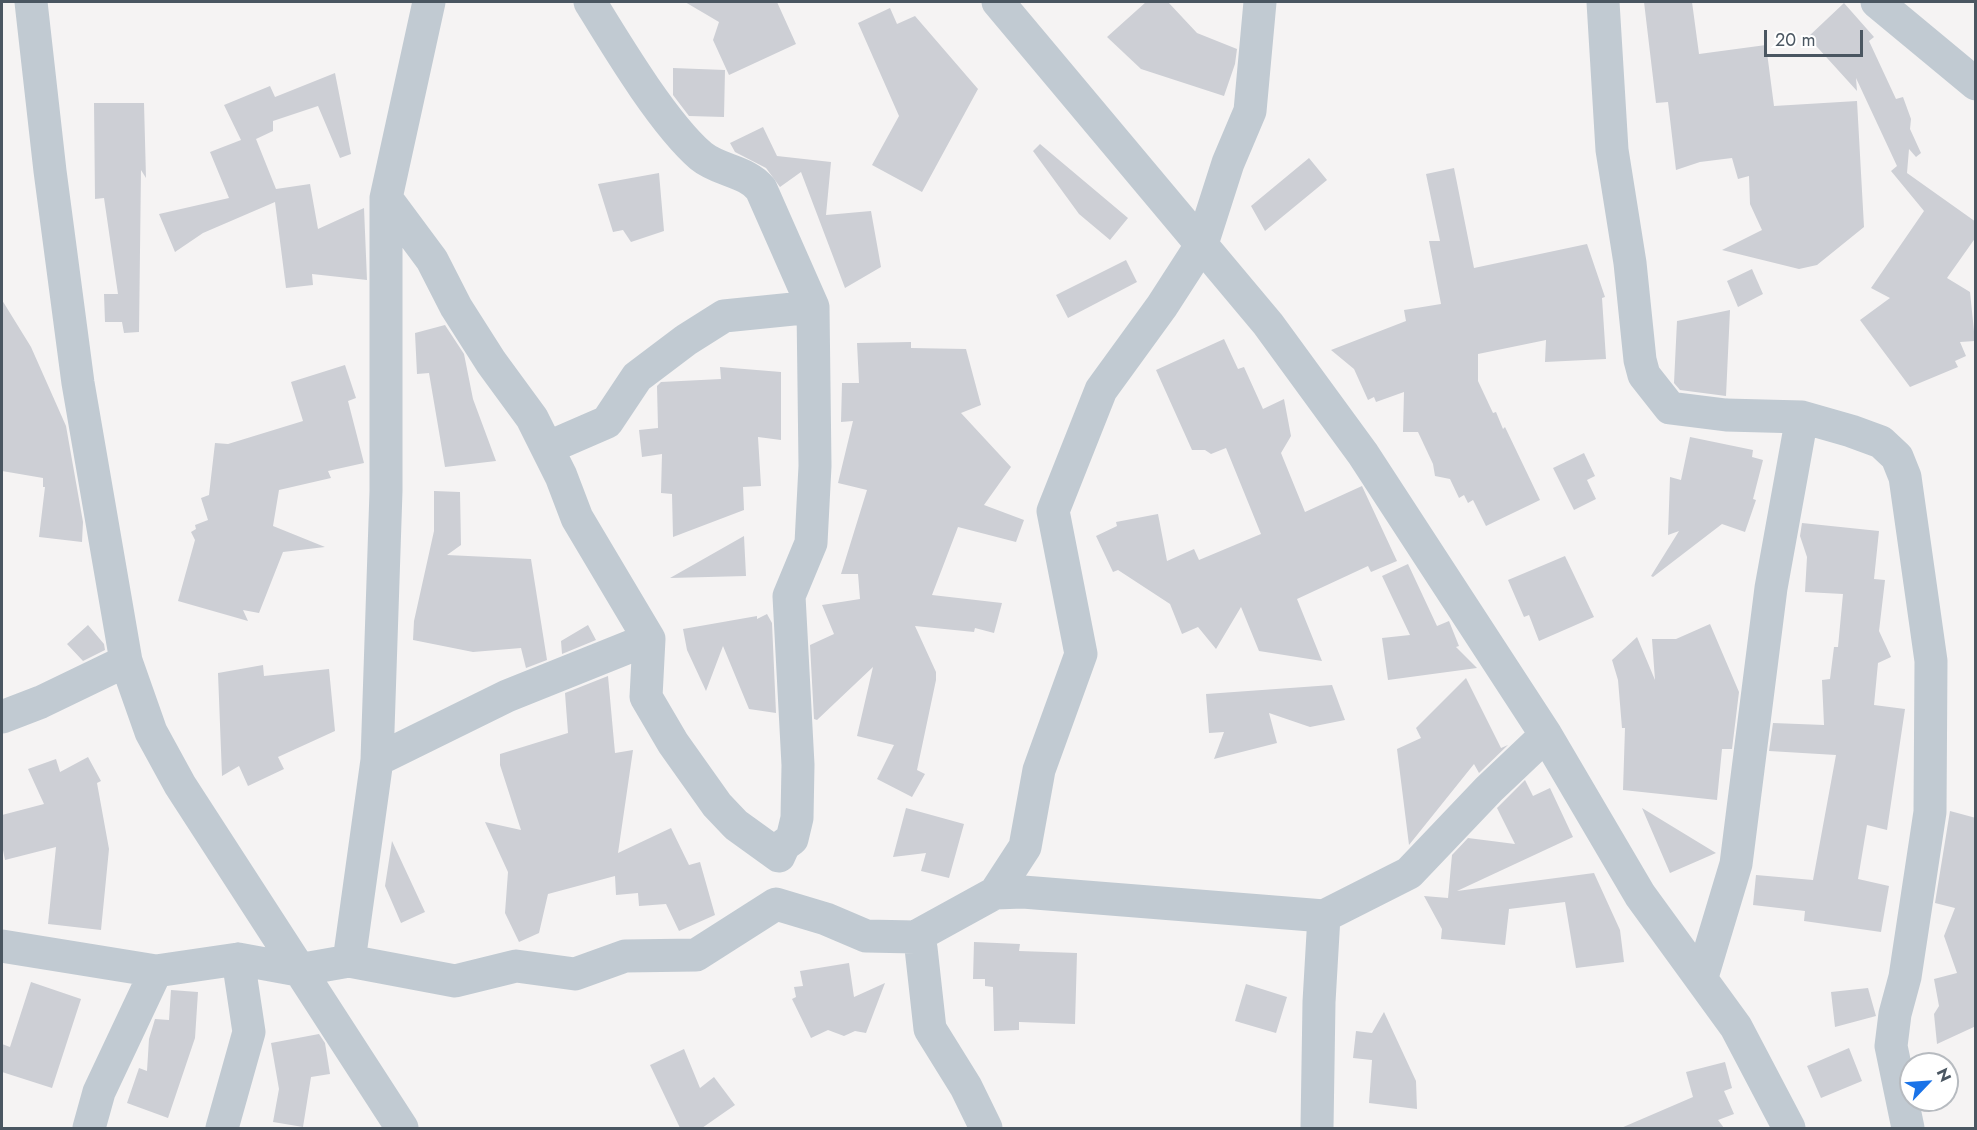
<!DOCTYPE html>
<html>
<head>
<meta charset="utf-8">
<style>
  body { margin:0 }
  #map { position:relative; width:1977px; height:1130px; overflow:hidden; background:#f5f3f3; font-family:Jost,sans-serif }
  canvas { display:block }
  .frame { position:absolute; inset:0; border:3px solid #4a5661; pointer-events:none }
  .north { position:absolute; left:1899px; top:1052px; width:60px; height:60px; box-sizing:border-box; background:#fff; border:2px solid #b7bbc0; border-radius:50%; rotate:65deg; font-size:16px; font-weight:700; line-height:24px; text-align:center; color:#4a5661 }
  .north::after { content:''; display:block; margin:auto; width:21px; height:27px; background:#1a73e8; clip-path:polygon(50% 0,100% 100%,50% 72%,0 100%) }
  .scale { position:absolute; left:1764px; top:30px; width:99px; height:27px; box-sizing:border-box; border:3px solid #4a5661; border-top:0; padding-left:8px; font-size:18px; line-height:21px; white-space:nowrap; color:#4a5661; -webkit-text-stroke:4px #fff; paint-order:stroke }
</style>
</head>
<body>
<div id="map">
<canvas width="1977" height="1130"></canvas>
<div class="frame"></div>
<div class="north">N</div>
<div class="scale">20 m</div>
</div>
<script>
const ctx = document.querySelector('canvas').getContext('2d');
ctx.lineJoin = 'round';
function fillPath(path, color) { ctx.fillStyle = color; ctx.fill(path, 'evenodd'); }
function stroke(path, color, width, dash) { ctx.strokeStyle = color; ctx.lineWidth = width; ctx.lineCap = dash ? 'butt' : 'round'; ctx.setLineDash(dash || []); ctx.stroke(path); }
fillPath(new Path2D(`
  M 685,2 L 777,2 L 796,44 L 729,75 L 713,40 L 719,22 Z
  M 1146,2 L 1168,2 L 1197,33 L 1237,49 L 1235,64 L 1224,96 L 1141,69 L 1107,37 Z
  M 1644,2 L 1692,2 L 1699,54 L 1766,45 L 1774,106 L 1857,101 L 1864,227 L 1817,265 L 1799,269 L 1722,250 L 1762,230 L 1750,204 L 1749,176 L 1738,179 L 1732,158 L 1700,162 L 1676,170 L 1668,102 L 1656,103 Z
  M 1844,3 L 1874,37 L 1869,41 L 1896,99 L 1903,97 L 1911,119 L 1910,129 L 1921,153 L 1916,157 L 1909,149 L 1907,173 L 1976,222 L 1976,237 L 1947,278 L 1970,292 L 1975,341 L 1960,342 L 1966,356 L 1955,361 L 1958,367 L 1910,387 L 1860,320 L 1890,298 L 1871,288 L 1924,211 L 1891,171 L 1897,166 L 1856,78 L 1857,91 L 1808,37 Z
  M 890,8 L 897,24 L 915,16 L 978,89 L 922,192 L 872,165 L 899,116 L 858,23 Z
  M 673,68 L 725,70 L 724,117 L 689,116 L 673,95 Z
  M 335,73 L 351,154 L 340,158 L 318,106 L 273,121 L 273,131 L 256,139 L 276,189 L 310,184 L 318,229 L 364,208 L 367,280 L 312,274 L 313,285 L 286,288 L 275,202 L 203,233 L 175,252 L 159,214 L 229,198 L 210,152 L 241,140 L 224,105 L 270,86 L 275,97 Z
  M 94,103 L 144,103 L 146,178 L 141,170 L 139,332 L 124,333 L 122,322 L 105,322 L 104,294 L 118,294 L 104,198 L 95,199 Z
  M 763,127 L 777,156 L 831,162 L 826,215 L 871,211 L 881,267 L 845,288 L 801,172 L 780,187 L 766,168 L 735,152 L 730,143 Z
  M 1040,144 L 1128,218 L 1110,240 L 1079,214 L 1033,151 Z
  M 1309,158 L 1327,180 L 1265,231 L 1251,206 Z
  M 1454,168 L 1474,268 L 1587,244 L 1605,297 L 1602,298 L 1606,359 L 1545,362 L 1546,340 L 1478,354 L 1478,381 L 1493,413 L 1496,412 L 1503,429 L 1505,427 L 1540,500 L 1486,526 L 1473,500 L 1468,503 L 1464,495 L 1459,498 L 1450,479 L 1435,476 L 1433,464 L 1418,432 L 1403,432 L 1404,392 L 1376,402 L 1374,397 L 1368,400 L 1354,369 L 1331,350 L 1406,321 L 1404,310 L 1441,304 L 1429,241 L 1440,241 L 1426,174 Z
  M 659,173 L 664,231 L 631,242 L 623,230 L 613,232 L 598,184 Z
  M 1126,260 L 1137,282 L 1068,318 L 1056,295 Z
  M 1752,269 L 1763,294 L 1738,307 L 1727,281 Z
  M 2,300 L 31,347 L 66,426 L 83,522 L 82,542 L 39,537 L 45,487 L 43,487 L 43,478 L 2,471 Z
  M 1730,310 L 1726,396 L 1680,390 L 1674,383 L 1677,321 Z
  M 445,325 L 464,354 L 473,399 L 496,461 L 445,467 L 429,373 L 417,374 L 415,333 Z
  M 1224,339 L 1238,369 L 1244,367 L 1263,409 L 1284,399 L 1291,436 L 1281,453 L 1305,512 L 1362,486 L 1397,561 L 1371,572 L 1368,566 L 1297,599 L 1322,661 L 1259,651 L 1241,607 L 1216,649 L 1198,627 L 1182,634 L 1170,604 L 1118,570 L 1113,572 L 1096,536 L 1117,526 L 1116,522 L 1158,514 L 1167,561 L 1194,549 L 1199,560 L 1261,534 L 1226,448 L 1211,454 L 1205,450 L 1192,450 L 1156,370 Z
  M 911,342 L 911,348 L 966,349 L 981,405 L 961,413 L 1011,467 L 984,505 L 1024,520 L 1016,542 L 958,527 L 932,595 L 1002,603 L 994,633 L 975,628 L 974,632 L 915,626 L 936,672 L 936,680 L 917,770 L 925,774 L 912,797 L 877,779 L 894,745 L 857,736 L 873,667 L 817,720 L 814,719 L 810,645 L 834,634 L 822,605 L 860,599 L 858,574 L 841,574 L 867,490 L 838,483 L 853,421 L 841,422 L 842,383 L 859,383 L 857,343 Z
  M 345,365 L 356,398 L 348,401 L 364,463 L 328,471 L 331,478 L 279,490 L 273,526 L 325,547 L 283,552 L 259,613 L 243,610 L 248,621 L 178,601 L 195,540 L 191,532 L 196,529 L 195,525 L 208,520 L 201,498 L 209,495 L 215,443 L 228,444 L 303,421 L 291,382 Z
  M 720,367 L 781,372 L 781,440 L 758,437 L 761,486 L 743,487 L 744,510 L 673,537 L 672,494 L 661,493 L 662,454 L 642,457 L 639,430 L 658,428 L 657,386 L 661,382 L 721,379 Z
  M 1690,437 L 1753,450 L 1752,457 L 1763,460 L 1753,499 L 1756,500 L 1745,532 L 1722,524 L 1653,577 L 1651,576 L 1679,531 L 1668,535 L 1670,477 L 1681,480 Z
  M 1584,453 L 1595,476 L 1587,480 L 1596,499 L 1574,510 L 1553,468 Z
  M 434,491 L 460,492 L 461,545 L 447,555 L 531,559 L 547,660 L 526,668 L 521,648 L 473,652 L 413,640 L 414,621 L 434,531 Z
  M 1802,523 L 1879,531 L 1874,579 L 1885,580 L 1879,631 L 1891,657 L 1878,663 L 1874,705 L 1905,709 L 1887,830 L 1867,825 L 1858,879 L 1889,886 L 1881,932 L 1804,921 L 1805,911 L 1753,905 L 1756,875 L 1813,880 L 1836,755 L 1769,751 L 1773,723 L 1824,725 L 1822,680 L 1830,679 L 1834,647 L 1838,647 L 1843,594 L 1805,592 L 1807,557 L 1800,536 Z
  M 744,536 L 746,576 L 670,578 Z
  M 1565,556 L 1594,617 L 1539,641 L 1529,615 L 1524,617 L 1508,580 Z
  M 1408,564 L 1437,626 L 1449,621 L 1459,646 L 1456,647 L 1477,668 L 1388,680 L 1382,638 L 1410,635 L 1382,576 Z
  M 767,614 L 772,623 L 776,713 L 749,709 L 723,646 L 706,691 L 687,650 L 683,629 L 757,616 L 757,619 Z
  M 1710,624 L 1739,692 L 1732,749 L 1722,749 L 1717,800 L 1623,790 L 1625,728 L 1622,728 L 1618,680 L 1612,660 L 1637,637 L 1655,680 L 1652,639 L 1676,639 Z
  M 88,625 L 104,644 L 105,650 L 83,661 L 67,644 Z
  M 588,625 L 596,640 L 562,654 L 561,641 Z
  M 263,665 L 264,676 L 329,669 L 335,731 L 278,757 L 284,769 L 248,786 L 239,766 L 222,776 L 218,673 Z
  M 608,676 L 615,753 L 633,750 L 618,853 L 671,828 L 689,865 L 700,862 L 715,915 L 679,931 L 666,904 L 639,906 L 638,893 L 616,895 L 615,876 L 548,894 L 539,933 L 519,942 L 505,913 L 508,872 L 485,822 L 521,830 L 500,765 L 500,754 L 568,733 L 565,693 Z
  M 1466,678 L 1501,748 L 1508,745 L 1479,773 L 1474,764 L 1409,845 L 1397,749 L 1421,738 L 1416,728 Z
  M 1332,685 L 1345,720 L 1310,727 L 1269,713 L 1277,743 L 1214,759 L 1224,732 L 1209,733 L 1206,694 Z
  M 88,757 L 101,781 L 97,783 L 109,849 L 101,930 L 48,924 L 56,847 L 5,860 L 2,845 L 2,815 L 44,804 L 28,769 L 56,759 L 60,772 Z
  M 1525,780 L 1533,796 L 1550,788 L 1573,837 L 1457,891 L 1594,873 L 1620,930 L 1624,962 L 1576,968 L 1565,902 L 1509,909 L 1505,945 L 1441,939 L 1442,929 L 1424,896 L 1448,898 L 1452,855 L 1468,838 L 1515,844 L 1497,808 Z
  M 906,808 L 964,824 L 949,878 L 921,871 L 926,853 L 893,857 Z
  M 1642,808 L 1716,853 L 1670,873 Z
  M 1950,811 L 1976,818 L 1976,1026 L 1937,1044 L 1934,1014 L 1939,1006 L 1934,979 L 1957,973 L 1944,936 L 1955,908 L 1935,903 Z
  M 392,841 L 425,912 L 401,923 L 385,886 Z
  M 974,942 L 1020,944 L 1019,951 L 1077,953 L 1075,1024 L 1019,1022 L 1019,1030 L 994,1031 L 993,987 L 985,986 L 985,979 L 973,979 Z
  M 849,963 L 854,997 L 885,983 L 866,1033 L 855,1031 L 844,1036 L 828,1030 L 811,1038 L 792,999 L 796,997 L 794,987 L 803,986 L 800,971 Z
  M 31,982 L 81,999 L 52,1088 L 2,1072 L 2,1044 L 10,1047 Z
  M 1246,984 L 1287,997 L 1276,1033 L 1235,1021 Z
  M 1868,988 L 1876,1016 L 1835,1027 L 1831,992 Z
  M 171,990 L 198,992 L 195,1038 L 168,1118 L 127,1103 L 139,1068 L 147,1071 L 149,1039 L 155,1019 L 169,1020 Z
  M 1384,1012 L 1416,1081 L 1417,1109 L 1369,1103 L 1372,1060 L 1353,1058 L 1356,1031 L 1372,1033 Z
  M 319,1034 L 325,1043 L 330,1074 L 311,1077 L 303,1127 L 273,1122 L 279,1089 L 271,1043 Z
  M 1849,1048 L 1862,1081 L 1821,1098 L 1807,1066 Z
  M 684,1049 L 700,1088 L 714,1077 L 735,1105 L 702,1128 L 680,1128 L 650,1065 Z
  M 1725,1062 L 1732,1088 L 1724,1091 L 1734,1114 L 1718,1120 L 1724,1128 L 1621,1128 L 1693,1097 L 1686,1072 Z`), '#cdcfd5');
stroke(new Path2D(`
  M 31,2 L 50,171 L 78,383 L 126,661 L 151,732 L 180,785 L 402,1128
  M 998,2 L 1268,324 L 1363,454 L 1546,735 L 1640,895 L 1736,1027 L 1789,1128
  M 1603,2 L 1612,150 L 1630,263 L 1640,360 L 1644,375 L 1670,408 L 1726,415 L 1802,417 L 1851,431 L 1881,442 L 1897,457 L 1905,477 L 1931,661 L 1930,812 L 1905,977 L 1895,1014 L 1891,1046 L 1908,1128
  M 1877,2 L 1976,84
  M 386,198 L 432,260 L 456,307 L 491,362 L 532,418 L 561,476 L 577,518 L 649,639 L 646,697 L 673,743 L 717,805 L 736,825 L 779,856 L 784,845 L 792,839 L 797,818 L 798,765 L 789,596 L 811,543 L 815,466 L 813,307 L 761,189 C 747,171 719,171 701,156 C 663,123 617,46 590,2
  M 547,448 L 607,422 L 637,377 L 686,340 L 724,316 L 813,307
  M 2,717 L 41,702 L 126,661
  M 377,760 L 507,696 L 649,639
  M 995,893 L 1025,847 L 1039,770 L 1081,654 L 1053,511 L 1101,390 L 1162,306 L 1202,244 L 1228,163 L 1250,111 L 1260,2
  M 915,937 L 921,948 L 930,1029 L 966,1087 L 986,1128
  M 2,946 L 156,971 L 238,959 L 298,970 L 349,961 L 455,981 L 516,966 L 575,974 L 625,956 L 696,955 L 776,904 L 826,919 L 866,936 L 915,937 L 995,893 L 1023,892 L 1324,916 L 1409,873 L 1489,789 L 1546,735
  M 349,961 L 377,760 L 386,491 L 386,198 L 429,2
  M 1702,977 L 1736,864 L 1771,588 L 1802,417
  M 89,1128 L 99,1092 L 156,971
  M 222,1128 L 249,1032 L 238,959
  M 1317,1128 L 1319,1002 L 1324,916`), '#c1cad2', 33);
</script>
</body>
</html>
